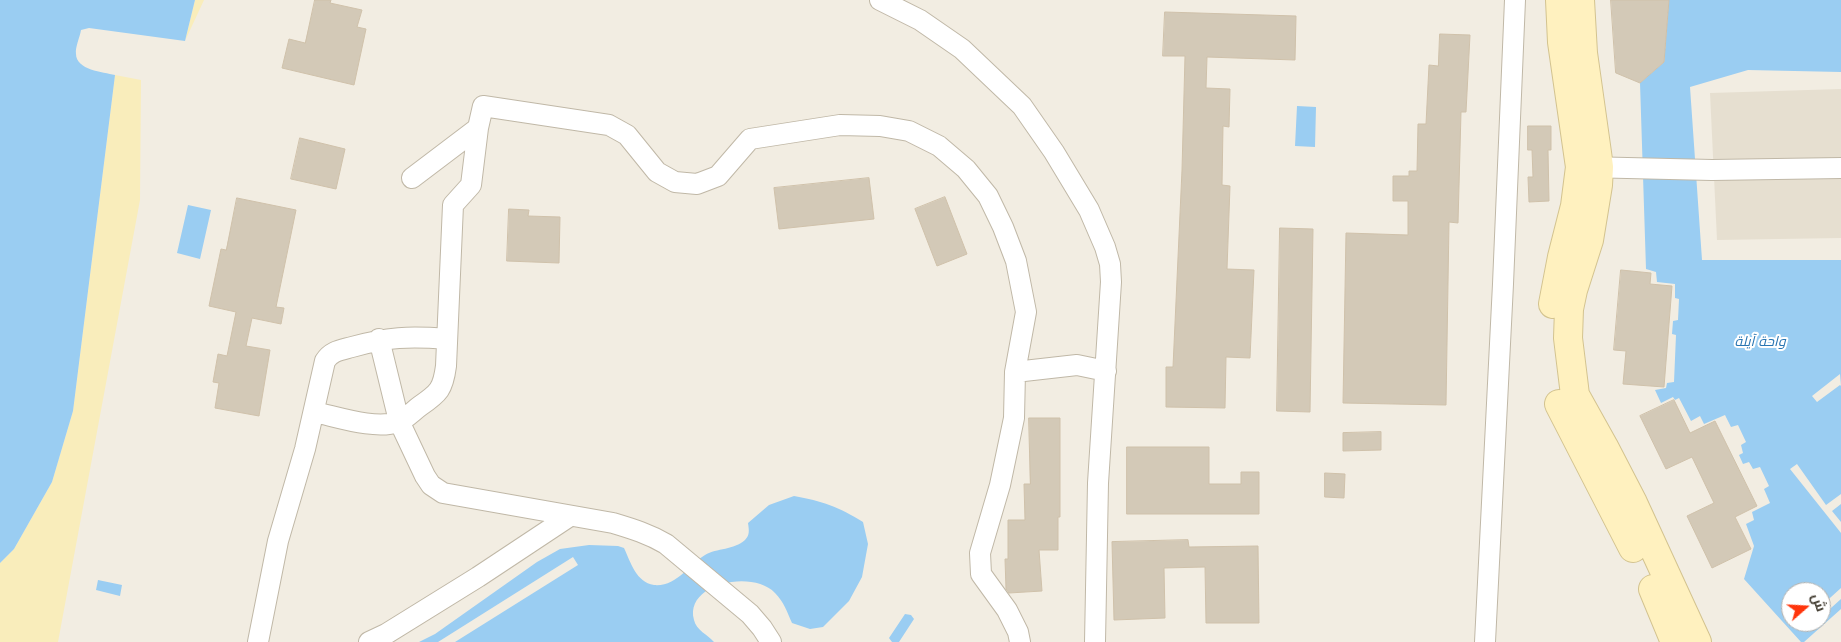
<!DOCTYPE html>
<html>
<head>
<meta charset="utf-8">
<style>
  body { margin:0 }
  #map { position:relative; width:1841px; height:642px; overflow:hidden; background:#f2ede2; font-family:Helvetica,Cairo,sans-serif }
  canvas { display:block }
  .north { position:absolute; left:1781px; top:582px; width:50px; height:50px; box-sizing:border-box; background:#fff; border:1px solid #b4b1ad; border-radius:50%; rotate:71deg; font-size:14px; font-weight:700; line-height:20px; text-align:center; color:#433d32 }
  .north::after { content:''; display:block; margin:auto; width:18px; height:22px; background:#ff350c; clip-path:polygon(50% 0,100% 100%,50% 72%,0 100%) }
</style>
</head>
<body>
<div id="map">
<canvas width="1841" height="642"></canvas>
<div class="north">ش</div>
</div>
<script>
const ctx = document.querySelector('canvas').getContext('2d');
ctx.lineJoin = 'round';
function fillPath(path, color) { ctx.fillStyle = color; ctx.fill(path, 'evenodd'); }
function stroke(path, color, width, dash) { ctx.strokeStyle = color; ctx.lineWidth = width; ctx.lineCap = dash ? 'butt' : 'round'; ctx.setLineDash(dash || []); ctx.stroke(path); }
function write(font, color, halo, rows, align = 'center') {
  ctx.font = font + ' Helvetica,Cairo,sans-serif'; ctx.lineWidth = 4; ctx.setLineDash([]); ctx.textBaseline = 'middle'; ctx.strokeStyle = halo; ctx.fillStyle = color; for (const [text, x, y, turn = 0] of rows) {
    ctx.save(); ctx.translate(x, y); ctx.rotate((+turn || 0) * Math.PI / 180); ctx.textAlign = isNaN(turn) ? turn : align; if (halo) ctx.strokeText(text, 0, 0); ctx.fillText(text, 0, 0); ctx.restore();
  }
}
fillPath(new Path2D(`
  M 1841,89 L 1841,238 L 1717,240 L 1710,93 Z`), '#e6dfd0');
fillPath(new Path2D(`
  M 195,0 L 204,0 L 185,41 Z
  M 115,75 L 141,80 L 140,200 L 58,642 L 0,642 L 0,563 L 14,549 L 52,482 L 73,411 Z`), '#f9edbb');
fillPath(new Path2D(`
  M 0,0 L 195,0 L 185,41 L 89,28 L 81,30 C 80,37 75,47 76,54 C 76,70 103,72 115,75 L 73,411 L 52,482 L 14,549 L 0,563 Z
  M 1669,0 L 1841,0 L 1841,72 L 1748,70 L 1690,87 L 1702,260 L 1841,260 L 1841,642 L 1801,642 L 1744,579 L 1754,546 L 1746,524 L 1754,520 L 1752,512 L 1770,503 L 1764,489 L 1769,486 L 1760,467 L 1753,469 L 1749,462 L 1743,464 L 1739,455 L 1743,453 L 1741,445 L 1746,442 L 1738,425 L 1731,427 L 1725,415 L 1704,424 L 1700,416 L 1691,421 L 1679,398 L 1675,400 L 1673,397 L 1661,403 L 1655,390 L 1666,388 L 1667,383 L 1674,382 L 1676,335 L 1672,334 L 1673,321 L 1678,320 L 1679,299 L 1675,298 L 1675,284 L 1657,282 L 1656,272 L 1646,269 L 1640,83 L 1664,62 ZM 1791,592 L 1821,592 L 1821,622 L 1791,622 Z
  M 1297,106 L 1316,107 L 1315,147 L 1295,146 Z
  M 188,205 L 211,210 L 200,259 L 177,253 Z
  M 794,496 C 822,501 839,507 863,522 L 868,544 L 862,577 L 849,601 L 823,627 L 810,629 L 792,623 C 787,612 784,602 775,593 C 752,569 684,584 694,620 C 696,630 708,635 714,642 L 419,642 L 435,634 L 537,562 L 560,549 L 589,545 L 618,546 L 624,548 C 631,563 636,582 654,585 C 677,587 688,565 705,555 C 717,548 734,550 745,540 C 750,535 749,530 748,523 L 769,505 Z
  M 98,580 L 122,585 L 120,596 L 96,590 Z
  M 905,614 L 911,615 L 914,619 L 899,642 L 892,642 L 889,638 Z`), '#9acdf2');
fillPath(new Path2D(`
  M 1840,374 L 1841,386 L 1840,385 L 1817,402 L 1812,396 Z
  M 1797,464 L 1826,505 L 1841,494 L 1841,504 L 1832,511 L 1841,522 L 1841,533 L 1790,469 Z
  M 573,557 L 578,565 L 455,642 L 438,642 Z
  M 1841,588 L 1841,599 L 1821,617 L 1821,606 Z
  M 1841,609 L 1841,642 L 1804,642 Z`), '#f2ede2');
const building = new Path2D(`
  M 315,0 L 331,0 L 330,3 L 362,10 L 357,27 L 366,29 L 354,85 L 282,68 L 289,39 L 305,43 Z
  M 1611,0 L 1669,0 L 1664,62 L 1640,83 L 1616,73 Z
  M 1165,12 L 1296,16 L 1295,60 L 1207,57 L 1206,88 L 1230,89 L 1229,127 L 1223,126 L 1222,185 L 1230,186 L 1227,269 L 1254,270 L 1250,358 L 1226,357 L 1225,408 L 1166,407 L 1166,367 L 1173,367 L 1182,170 L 1185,56 L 1163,56 Z
  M 1440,34 L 1470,35 L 1466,112 L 1461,112 L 1458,223 L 1449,222 L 1446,405 L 1343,403 L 1346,233 L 1408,235 L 1408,201 L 1393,201 L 1393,176 L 1409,176 L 1409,171 L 1417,171 L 1418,124 L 1426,124 L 1429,65 L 1438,66 Z
  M 1528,126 L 1551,126 L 1551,150 L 1548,150 L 1549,201 L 1529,202 L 1528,177 L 1533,177 L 1532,150 L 1528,150 Z
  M 300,138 L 345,149 L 336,189 L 291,179 Z
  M 869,178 L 874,219 L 779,229 L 774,188 Z
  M 945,197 L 967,254 L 937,266 L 915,209 Z
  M 237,198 L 296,210 L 276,307 L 284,308 L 281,324 L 252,318 L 246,346 L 270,350 L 259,416 L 215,408 L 219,383 L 213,382 L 218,354 L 227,356 L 236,312 L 209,306 L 221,249 L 226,250 Z
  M 509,209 L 529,210 L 528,216 L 560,217 L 559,263 L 507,261 Z
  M 1280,228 L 1313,229 L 1310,412 L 1277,411 Z
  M 1621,270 L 1651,273 L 1650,284 L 1672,286 L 1664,387 L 1623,384 L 1626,351 L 1614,350 Z
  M 1674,400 L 1690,433 L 1715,421 L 1757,506 L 1735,517 L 1751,549 L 1712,568 L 1687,516 L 1714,503 L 1692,457 L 1666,469 L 1640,416 Z
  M 1029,418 L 1060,418 L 1060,517 L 1058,517 L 1058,550 L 1039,550 L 1042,591 L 1009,593 L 1006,589 L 1005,559 L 1008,559 L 1008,520 L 1025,520 L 1024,484 L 1030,484 Z
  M 1381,432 L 1381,450 L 1343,451 L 1343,433 Z
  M 1127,447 L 1209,447 L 1209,484 L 1241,484 L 1241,472 L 1259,472 L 1259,514 L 1127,514 Z
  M 1325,473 L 1345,474 L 1344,498 L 1325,497 Z
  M 1188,540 L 1189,547 L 1258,546 L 1259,623 L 1206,623 L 1205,567 L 1164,568 L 1165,618 L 1114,620 L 1112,542 Z`);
fillPath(building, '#d3c9b7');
stroke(building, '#cfc1aa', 1);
const street = new Path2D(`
  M 880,0 L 920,20 L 962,49 L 1022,106 L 1054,152 L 1089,210 L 1105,247 L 1110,264 L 1111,282 L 1098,483 L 1095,642
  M 1585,167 L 1712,170 L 1841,168
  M 412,178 L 478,128 L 483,106 L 609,125 L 627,135 L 657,172 L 675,182 L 697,184 L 718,176 L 750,139 L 840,125 L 880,126 L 909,131 L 939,146 L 966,169 L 988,196 L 1003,227 L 1016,261 L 1026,312 L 1015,372 L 1014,418 L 1000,485 L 980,553 L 981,574 L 1007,610 L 1018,632 L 1020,642
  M 379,339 L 399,421 L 425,476 L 431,485 L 443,493 L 613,523 C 633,529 649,534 666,544 L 750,614 L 762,628 L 771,642
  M 1015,372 L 1077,365 L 1106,371
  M 314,412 C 338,417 375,430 398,422 C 406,419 413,411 420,406 C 439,393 443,389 446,366 L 453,205 L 471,185 L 478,128
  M 258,642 L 278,541 L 305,449 L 325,361 C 331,351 341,350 352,347 C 387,337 410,336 446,339
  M 369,642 L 386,634 L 478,577 L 570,516
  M 1485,642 L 1503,284 L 1515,0`);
const secondary = new Path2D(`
  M 1580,0 L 1583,53 L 1599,167 L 1598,185 L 1589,240 L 1573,290 L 1569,309 L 1568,338 L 1575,395 L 1604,447 L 1633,503 L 1697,642
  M 1553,304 L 1562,257 L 1575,206 L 1580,167 L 1562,42 L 1560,0
  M 1559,404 L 1633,548
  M 1653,589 L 1675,642`);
stroke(street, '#c0b8a7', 22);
stroke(secondary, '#d3c38f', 30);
stroke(street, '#fff', 20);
stroke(secondary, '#fff1bf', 28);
write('italic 14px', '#2975b2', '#fff', [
  ["واحة آيلة",1760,342]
]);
</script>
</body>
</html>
